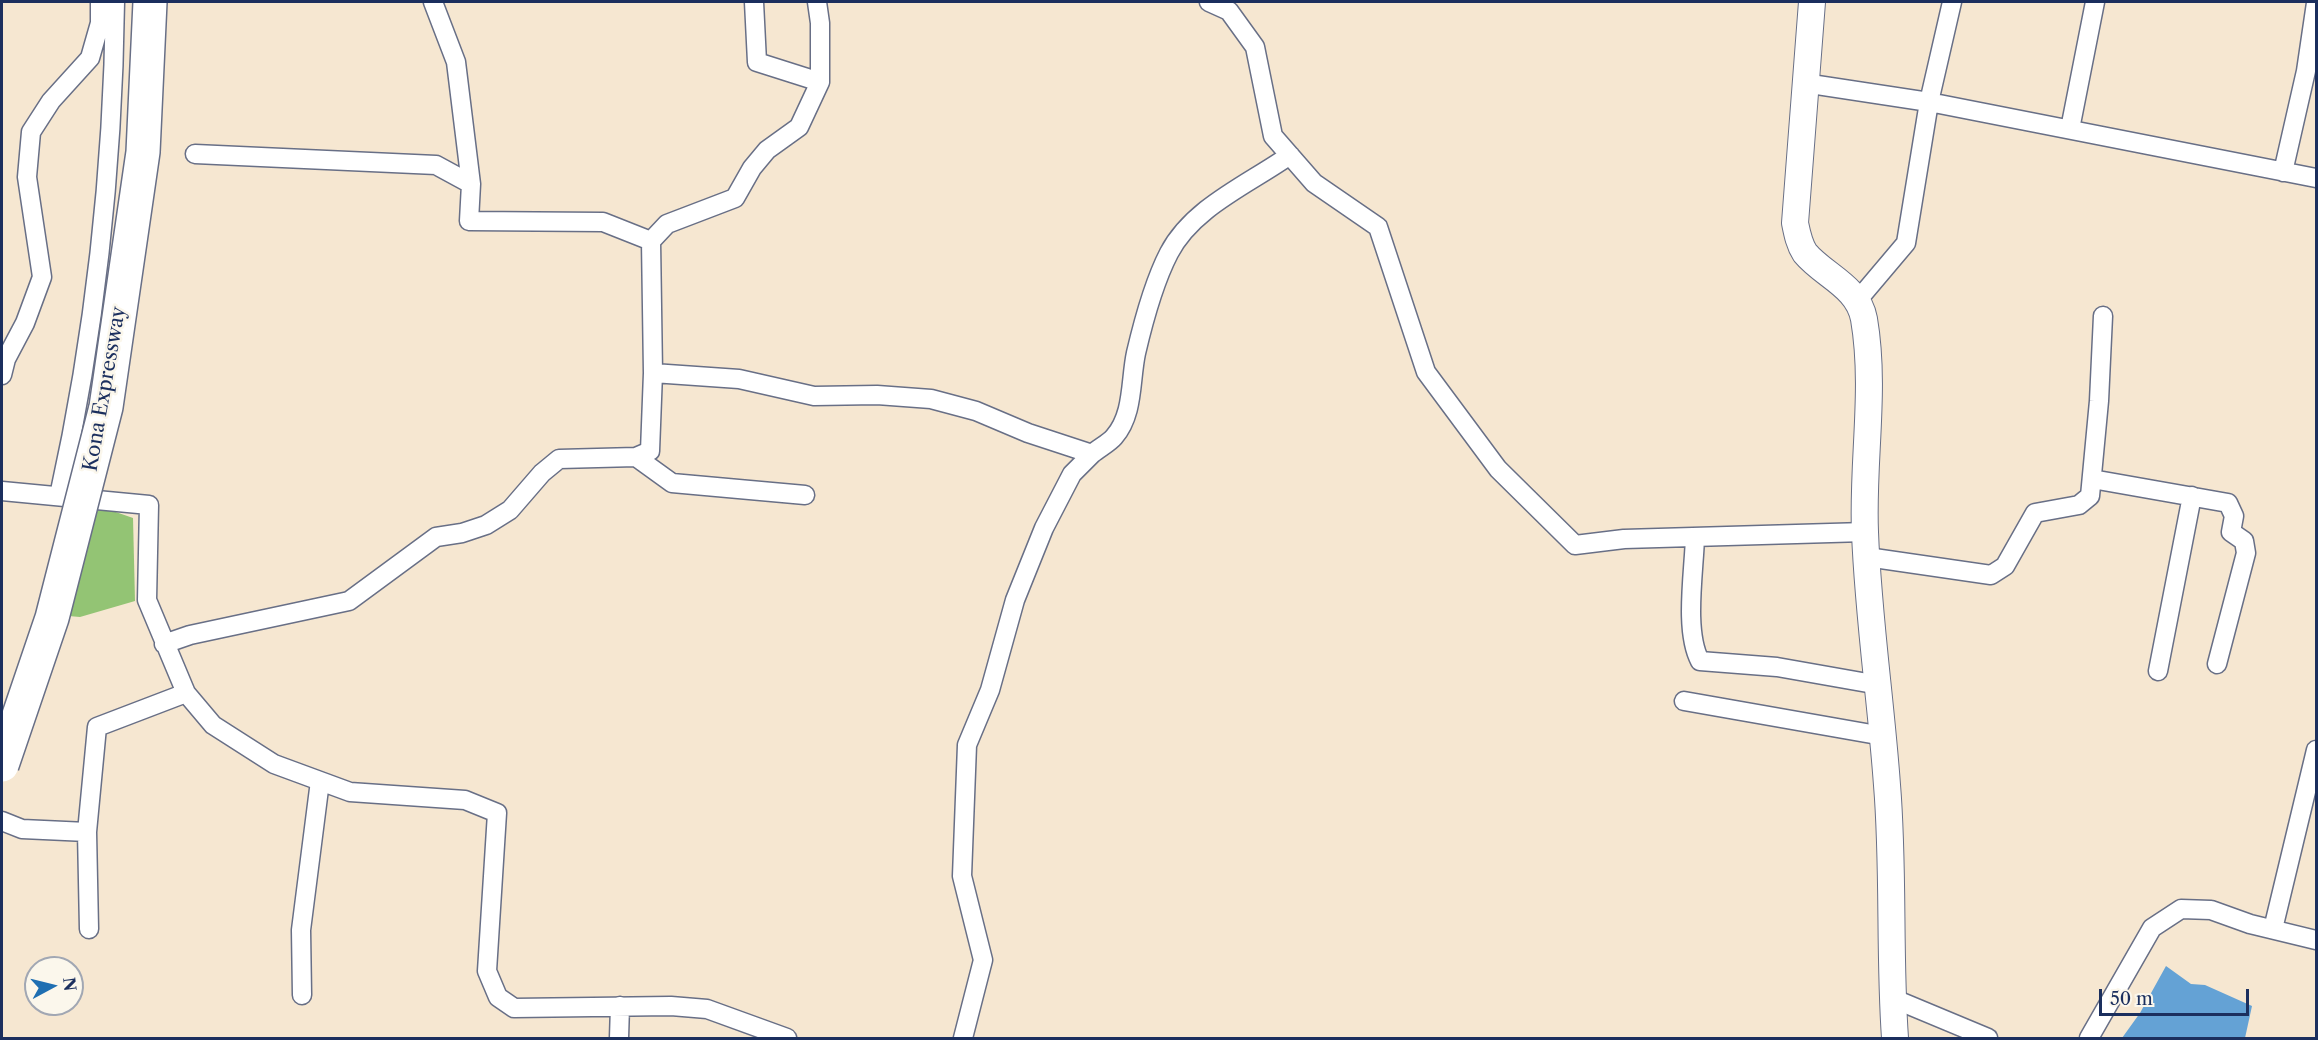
<!DOCTYPE html>
<html>
<head>
<meta charset="utf-8">
<style>
  body { margin:0 }
  #map { position:relative; width:2318px; height:1040px; overflow:hidden; background:#f6e7d1; font-family:"Libre Caslon Text",serif }
  canvas { display:block }
  .frame { position:absolute; inset:0; border:3px solid #1b2f5e; pointer-events:none }
  .north { position:absolute; left:24px; top:956px; width:60px; height:60px; box-sizing:border-box; background:#fbf7ec; border:2px solid #a1a7b3; border-radius:50%; rotate:83deg; font-size:16px; font-weight:700; line-height:24px; text-align:center; color:#1b2f5e }
  .north::after { content:''; display:block; margin:auto; width:21px; height:27px; background:#1f6fb2; clip-path:polygon(50% 0,100% 100%,50% 72%,0 100%) }
  .scale { position:absolute; left:2099px; top:989px; width:150px; height:27px; box-sizing:border-box; border:3px solid #1b2f5e; border-top:0; padding-left:8px; font-size:18px; line-height:21px; white-space:nowrap; color:#1b2f5e; -webkit-text-stroke:4px #fbf7ec; paint-order:stroke }
</style>
</head>
<body>
<div id="map">
<canvas width="2318" height="1040"></canvas>
<div class="frame"></div>
<div class="north">N</div>
<div class="scale">50 m</div>
</div>
<script>
const ctx = document.querySelector('canvas').getContext('2d');
ctx.lineJoin = 'round';
function fillPath(path, color) { ctx.fillStyle = color; ctx.fill(path, 'evenodd'); }
function stroke(path, color, width, dash) { ctx.strokeStyle = color; ctx.lineWidth = width; ctx.lineCap = dash ? 'butt' : 'round'; ctx.setLineDash(dash || []); ctx.stroke(path); }
function write(font, color, halo, rows, align = 'center') {
  ctx.font = font + ' "Libre Caslon Text",serif'; ctx.lineWidth = 5; ctx.setLineDash([]); ctx.textBaseline = 'middle'; ctx.strokeStyle = halo; ctx.fillStyle = color; for (const [text, x, y, turn = 0] of rows) {
    ctx.save(); ctx.translate(x, y); ctx.rotate((+turn || 0) * Math.PI / 180); ctx.textAlign = isNaN(turn) ? turn : align; if (halo) ctx.strokeText(text, 0, 0); ctx.fillText(text, 0, 0); ctx.restore();
  }
}
fillPath(new Path2D(`
  M 86,507 L 110,510 L 133,518 L 135,601 L 80,617 L 57,615 Z`), '#93c474');
fillPath(new Path2D(`
  M 2166,966 L 2191,984 L 2205,985 L 2252,1006 L 2245,1038 L 2122,1038 L 2140,1013 Z`), '#64a2d5');
const street = new Path2D(`
  M 433,2 L 456,62 L 471,184
  M 754,2 L 757,62 L 820,82
  M 1209,2 L 1229,11 L 1255,47 L 1273,136 L 1314,183 L 1378,227 L 1426,372 L 1498,469 L 1575,545 L 1624,539 L 1865,532
  M 1804,83 L 1929,102 L 2316,178
  M 2070,129 L 2095,2
  M 195,154 L 436,165 L 471,184 L 469,221 L 603,222 L 651,241
  M 2283,172 L 2306,71 L 2316,3
  M 1857,301 L 1906,243 L 1929,102 L 1952,2
  M 653,373 L 739,379 L 814,396 L 877,395 L 931,399 L 976,411 L 1028,433 L 1092,454 C 1099,448 1109,443 1114,437 C 1134,414 1130,381 1136,353 C 1143,323 1155,280 1169,253 C 1193,207 1249,184 1290,155
  M 2,375 L 6,359 L 25,323 L 42,277 L 27,177 L 31,132 L 51,101 L 90,58 L 100,23 L 100,2
  M 636,457 L 672,483 L 805,495
  M 2092,479 L 2228,503 L 2234,516 L 2231,532 L 2244,541 L 2246,553 L 2217,664
  M 2,491 L 149,505 L 147,600 L 186,693 L 213,725 L 274,764 L 350,792 L 465,800 L 497,813 L 487,971 L 498,997 L 514,1008 L 671,1006 L 707,1009 L 787,1038
  M 59,496 C 95,334 113,168 115,2
  M 1695,537 C 1694,572 1684,631 1700,661 L 1777,667 L 1879,685
  M 1867,557 L 1991,575 L 2005,566 L 2035,513 L 2079,505 L 2090,496 L 2099,401 L 2103,316
  M 164,644 L 190,635 L 349,601 L 436,537 L 462,533 L 486,525 L 510,510 L 542,473 L 559,459 L 636,457 L 650,451 L 653,373 L 651,241 L 667,224 L 735,198 L 752,168 L 767,150 L 799,127 L 820,82 L 820,23 L 817,2
  M 2158,671 L 2192,496
  M 1684,701 L 1883,736
  M 2,821 L 22,829 L 87,832
  M 89,929 L 87,832 L 97,727 L 186,693
  M 2273,929 L 2316,750
  M 302,995 L 301,930 L 320,781
  M 1892,998 L 1988,1038
  M 619,1038 L 620,1006
  M 963,1038 L 983,960 L 962,876 L 967,745 L 990,690 L 1015,600 L 1044,528 L 1072,474 L 1092,454
  M 2089,1038 L 2152,928 L 2181,909 L 2211,910 L 2250,924 L 2316,940`);
const secondary = new Path2D(`
  M 1812,2 L 1795,223 C 1797,233 1799,244 1805,253 C 1824,276 1858,286 1864,319 C 1876,389 1862,461 1865,532 C 1868,616 1881,701 1887,785 C 1894,869 1889,954 1895,1038`);
stroke(street, '#686f86', 21);
stroke(secondary, '#686f86', 28);
stroke(street, '#fff', 18);
stroke(secondary, '#fff', 26);
const highwayBridge = new Path2D(`
  M 2,765 L 52,618 L 106,407 L 143,152 L 150,2`);
stroke(highwayBridge, '#686f86', 36, []);
stroke(highwayBridge, '#fff', 33);
write('20px', '#1b2f5e', '#fbf7ec', [
  ["Kona Expressway",105,389,-80]
]);
</script>
</body>
</html>
